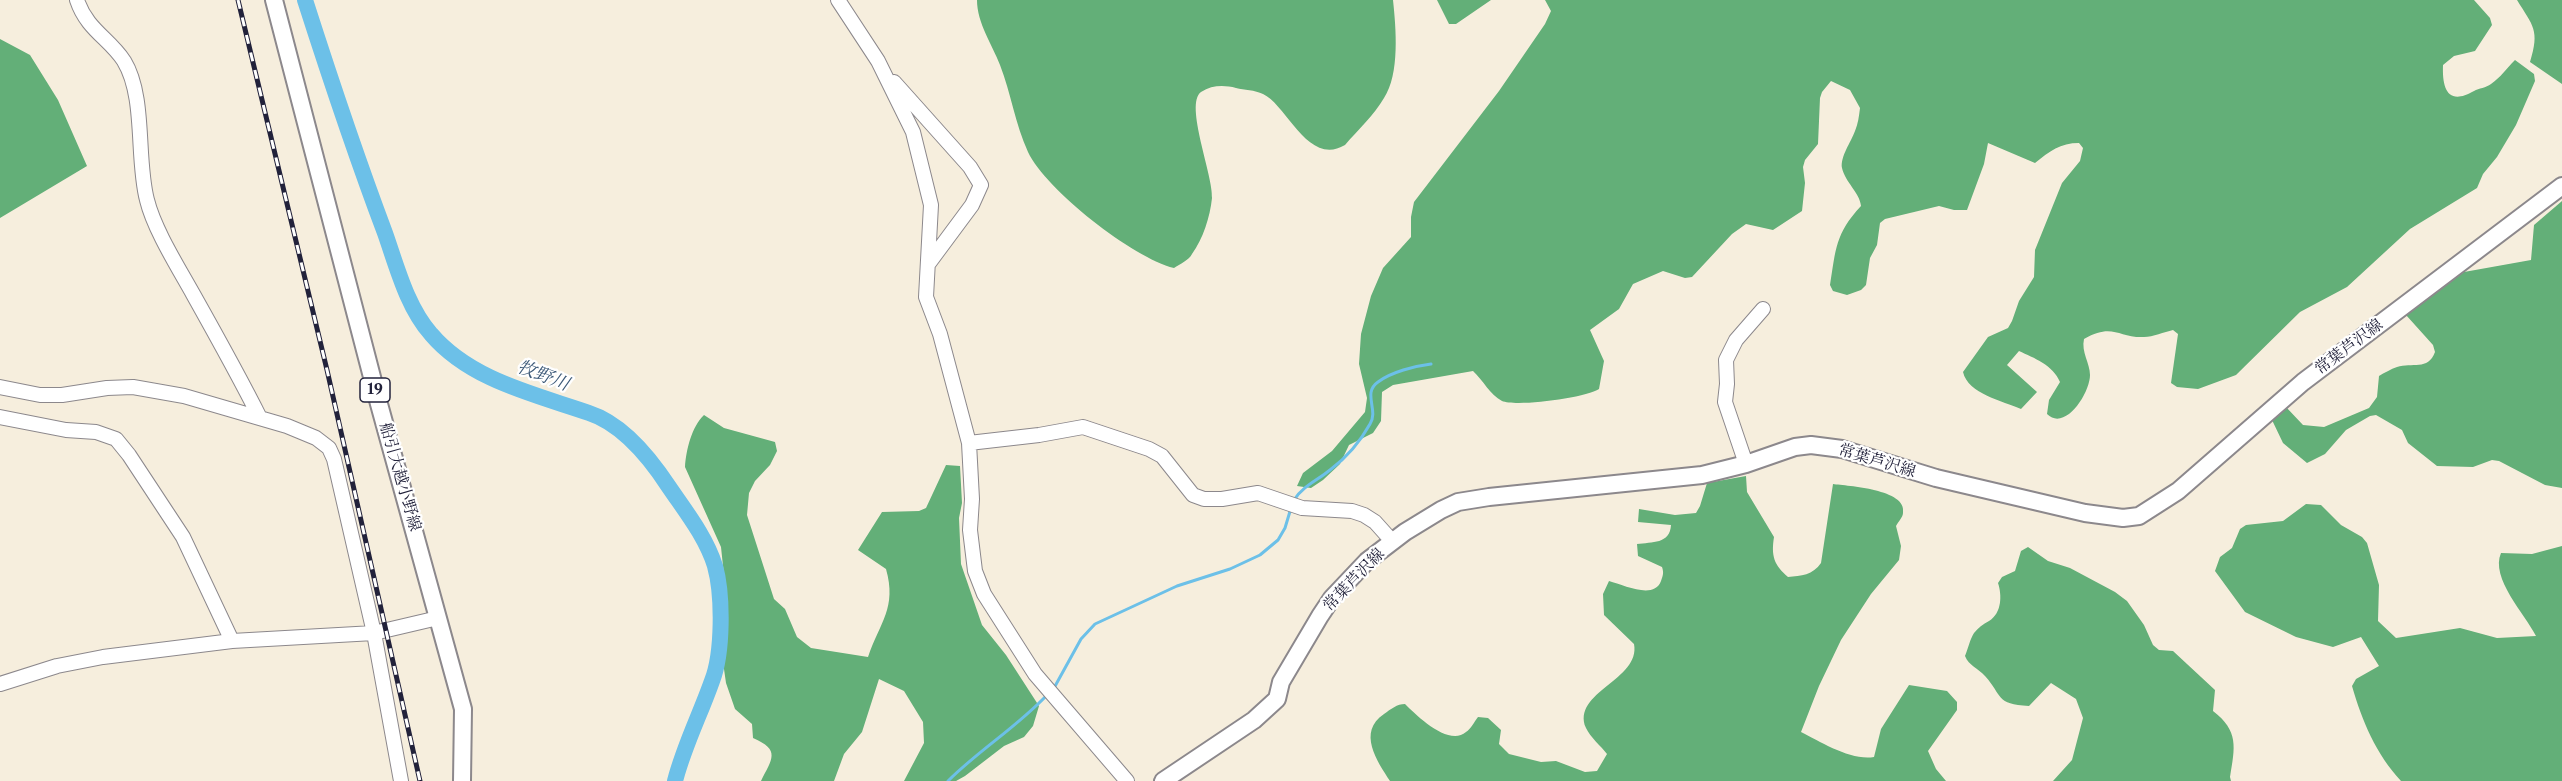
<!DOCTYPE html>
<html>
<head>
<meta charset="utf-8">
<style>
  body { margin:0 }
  canvas { display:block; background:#f6eedd }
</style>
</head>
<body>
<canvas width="2562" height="781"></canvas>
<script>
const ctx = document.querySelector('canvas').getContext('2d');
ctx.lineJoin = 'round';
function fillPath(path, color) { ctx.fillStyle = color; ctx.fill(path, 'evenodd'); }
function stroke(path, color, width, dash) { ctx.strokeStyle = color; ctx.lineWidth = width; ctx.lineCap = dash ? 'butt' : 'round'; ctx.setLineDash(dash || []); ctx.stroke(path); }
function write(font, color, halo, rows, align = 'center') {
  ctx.font = font + ' "Libre Caslon Text","Noto Serif JP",serif'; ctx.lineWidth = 4.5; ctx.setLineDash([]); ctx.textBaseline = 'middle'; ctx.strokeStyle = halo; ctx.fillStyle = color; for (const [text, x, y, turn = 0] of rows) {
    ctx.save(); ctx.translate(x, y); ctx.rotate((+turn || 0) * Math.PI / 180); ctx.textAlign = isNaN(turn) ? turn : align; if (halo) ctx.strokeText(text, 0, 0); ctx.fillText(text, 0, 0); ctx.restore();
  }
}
fillPath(new Path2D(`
  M 977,0 L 1393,0 C 1396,28 1400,74 1384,98 C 1374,115 1358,130 1345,145 C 1308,167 1287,105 1263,94 C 1255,90 1244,90 1236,88 C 1224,85 1212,85 1201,92 C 1184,104 1214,177 1212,198 C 1210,217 1203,239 1192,254 C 1189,260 1180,264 1174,268 C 1133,258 1046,190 1028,152 C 1015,124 1011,93 1000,65 C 992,44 977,23 977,0 Z
  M 1437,0 L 1491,0 L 1456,24 L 1449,24 Z
  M 1545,0 L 2474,0 L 2490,18 L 2492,25 L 2475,51 L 2454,56 L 2443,65 C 2442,89 2448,106 2474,91 C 2479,88 2486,88 2491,84 C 2500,78 2507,68 2515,60 L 2534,74 L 2535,81 L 2516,125 L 2497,157 L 2483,174 L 2477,188 L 2410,229 L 2347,287 L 2300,312 L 2236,375 L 2198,389 L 2177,387 L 2171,383 L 2178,334 L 2173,330 C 2164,332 2153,337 2144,337 C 2118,338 2113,322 2084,339 C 2081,352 2090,363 2090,375 C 2090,393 2065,432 2047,414 L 2049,400 L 2060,382 C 2053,365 2034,358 2019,351 L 2007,365 L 2037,392 L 2021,409 C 2003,401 1968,394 1963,372 L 1988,337 L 2008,328 L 2012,321 L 2019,301 L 2034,277 L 2035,250 L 2062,183 L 2080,161 L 2083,148 L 2079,143 C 2060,143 2050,151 2035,163 L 1988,143 L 1984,164 L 1967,210 L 1954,210 L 1939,206 L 1885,219 L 1880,223 L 1877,245 L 1870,258 L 1866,285 L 1861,290 L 1847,295 L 1833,291 L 1830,285 C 1836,249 1835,234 1861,206 C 1860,193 1845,182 1842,168 C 1840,157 1851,142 1855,131 C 1858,124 1859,116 1860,108 L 1850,90 L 1831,81 L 1822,92 L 1820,98 L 1818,144 L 1805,160 L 1803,167 L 1805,183 L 1802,211 L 1773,230 L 1746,224 L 1732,234 L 1692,277 L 1685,278 L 1663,271 L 1633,284 L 1619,309 L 1590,330 L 1604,361 L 1599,389 C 1586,398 1516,407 1502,401 C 1490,395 1483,380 1473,371 L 1393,385 L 1382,392 L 1381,421 L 1373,433 L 1349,445 L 1340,464 L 1323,480 L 1311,488 L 1297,486 L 1303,473 L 1332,451 L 1365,412 L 1367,398 L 1359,364 L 1361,334 L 1371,296 L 1383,268 L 1411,237 L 1411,217 L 1414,202 L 1499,91 L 1545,24 L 1551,11 Z
  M 2517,0 L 2562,0 L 2562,84 L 2530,62 C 2540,30 2533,26 2517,0 Z
  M 0,39 L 30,55 L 58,100 L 87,166 L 0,218 Z
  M 2562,201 L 2562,488 L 2545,485 L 2499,461 L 2492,460 L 2473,467 L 2437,466 L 2408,443 L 2402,430 L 2376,415 L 2370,416 L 2346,430 L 2325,454 L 2307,463 L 2283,443 L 2272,420 L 2286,407 L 2303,425 L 2324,427 L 2369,408 L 2377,397 L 2379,376 C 2384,373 2391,369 2397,367 C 2412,362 2428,371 2435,352 L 2433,345 L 2406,315 L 2464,272 L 2531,260 L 2534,225 Z
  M 704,415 L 724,428 L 775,442 L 777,451 L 770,465 L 755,481 L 749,493 L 747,515 L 774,599 L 785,609 L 797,637 L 811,648 L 868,657 C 880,622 897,608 886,569 L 858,550 L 882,512 L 919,511 L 926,508 L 946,465 L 960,466 L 962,503 L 959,518 L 961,564 L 982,625 L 1006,655 L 1039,706 L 1033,726 L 1024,737 L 1004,746 L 965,776 L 956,781 L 904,781 L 924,743 L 923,722 L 904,691 L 879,679 L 862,732 L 844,754 L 834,781 L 761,781 C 772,759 781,750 753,738 L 752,724 L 735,709 L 726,683 L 722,655 L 728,614 L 721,547 L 685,467 C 686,450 692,426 704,415 Z
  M 1746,476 L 1747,492 L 1774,537 C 1771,556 1774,565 1788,577 C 1801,576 1813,575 1821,563 L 1833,484 C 1847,486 1908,489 1903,513 C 1903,517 1898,522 1896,526 L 1901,546 L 1899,560 L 1871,594 L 1841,640 L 1819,686 L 1801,732 C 1821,742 1851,761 1874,757 L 1881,729 L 1909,685 L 1947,691 L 1957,702 L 1957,710 L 1928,751 L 1936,769 L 1946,781 L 1390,781 C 1377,761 1357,732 1384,714 C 1391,709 1397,704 1405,704 C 1417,716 1449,747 1466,732 C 1471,729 1474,722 1478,717 L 1488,718 L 1501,730 L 1499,744 L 1509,754 L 1541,762 L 1556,761 L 1585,772 L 1597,771 L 1607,754 C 1601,746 1590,737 1586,728 C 1571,692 1641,680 1634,644 L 1604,615 L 1603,594 L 1609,581 C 1624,585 1654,600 1661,581 C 1663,575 1664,573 1662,567 L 1638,556 L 1637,544 C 1652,542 1670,544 1671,525 L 1638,522 L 1639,509 L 1675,515 L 1696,513 L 1700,506 L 1707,483 Z
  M 2306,504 L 2321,505 L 2341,525 L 2362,537 L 2367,543 L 2379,585 L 2378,621 L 2396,638 L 2460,628 L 2497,638 L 2536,636 C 2525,614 2490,578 2501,553 L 2532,554 L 2562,546 L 2562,781 L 2401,781 C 2376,754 2362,721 2352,686 L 2356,679 L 2379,666 L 2361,637 L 2333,647 L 2296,637 L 2245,612 L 2215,571 L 2220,557 L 2232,548 L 2240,529 L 2246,525 L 2283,521 Z
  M 2028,547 L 2048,561 L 2070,568 L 2115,592 L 2127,601 L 2144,625 L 2153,645 L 2159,650 L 2173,651 L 2215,690 L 2213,711 C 2239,731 2235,747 2230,777 L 2231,781 L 2053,781 L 2072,760 L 2083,718 L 2076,699 L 2051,683 L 2029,706 C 1995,704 2003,696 1985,676 C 1978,668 1969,666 1965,656 C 1968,649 1970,639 1974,633 C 1978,628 1983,624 1989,621 C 2002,613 2002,595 1998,583 L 2002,577 L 2015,571 L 2021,551 Z`), '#63af78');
stroke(new Path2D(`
  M 1294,500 C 1303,486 1318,480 1330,470 C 1346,458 1360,442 1370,424 C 1379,410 1362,393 1378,382 C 1391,372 1415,366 1431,364
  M 1054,688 L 1081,639 L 1095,624 L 1177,586 L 1230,569 L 1260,555 L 1278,540 L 1285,528 L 1291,508
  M 948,781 C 979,750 1017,727 1047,695`), '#6cc0e8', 3);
stroke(new Path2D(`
  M 305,0 C 330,78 356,156 385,233 C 397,267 407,307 431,334 C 470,380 534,394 589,413 C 623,424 650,458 669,487 C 686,512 706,537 715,566 C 723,595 723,653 712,681 C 700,715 684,746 675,781`), '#6cc0e8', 16);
const minor = new Path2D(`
  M 77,0 C 87,30 109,38 124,61 C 146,97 136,159 147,200 C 154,229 178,267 193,294 C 216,335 239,376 260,418
  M 838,0 L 878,61 L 913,132 L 931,205 L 926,297 L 940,334 L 969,443 L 972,499 L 970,530 L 975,571 L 984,594 L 1035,674 L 1127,781
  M 894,82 L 970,167 L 981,185 L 972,205 L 929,263
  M 0,387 L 40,395 L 62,395 L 107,388 L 133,387 L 184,396 L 287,426 L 316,438 L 329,448 L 334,459 L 374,633 L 401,781
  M 0,417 L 66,430 L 96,432 L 116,439 L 129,455 L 183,537 L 232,641
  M 969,443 L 1039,435 L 1083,427 L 1149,449 L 1162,456 L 1193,495 L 1204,499 L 1222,499 L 1258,493 L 1302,508 L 1352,511 L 1364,515 L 1375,522 L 1392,541
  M 1746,464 L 1725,402 L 1727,384 L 1726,360 L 1736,340 L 1763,309
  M 0,684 L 57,666 L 103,657 L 232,641 L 374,633 L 438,618`);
const major = new Path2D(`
  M 274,0 L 379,404 L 463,709 L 462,781
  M 1163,781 L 1254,720 L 1277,699 L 1281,682 L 1320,616 L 1332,598 L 1367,561 L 1405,532 L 1441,510 L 1458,502 L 1489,497 L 1702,475 L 1746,464 L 1795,447 L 1811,445 L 1842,449 L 1936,478 L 2085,513 L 2123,518 L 2139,516 L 2178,491 L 2303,382 L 2562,186`);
stroke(minor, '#8c888c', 16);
stroke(major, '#8c888c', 20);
stroke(minor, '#fff', 14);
stroke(major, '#fff', 16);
const rail = new Path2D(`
  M 238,0 L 327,370 L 420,781`);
stroke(rail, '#22223b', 5);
stroke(rail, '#fff', 3, [9]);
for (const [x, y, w] of [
  [375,390,30]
]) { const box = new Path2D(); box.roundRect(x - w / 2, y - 12, w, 24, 4.5); ctx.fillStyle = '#fff'; ctx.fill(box); stroke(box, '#22223b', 1.5); }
write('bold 15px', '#22223b', null, [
  ["19",375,390]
]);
write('16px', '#22223b', '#fff', [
  ["常葉芦沢線",2349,347,-37],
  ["常葉芦沢線",1877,461,17],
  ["船引大越小野線",400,477,74],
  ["常葉芦沢線",1354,580,-46]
]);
write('italic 18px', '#3c5978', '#fff', [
  ["牧野川",543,376,21]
]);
</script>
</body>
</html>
